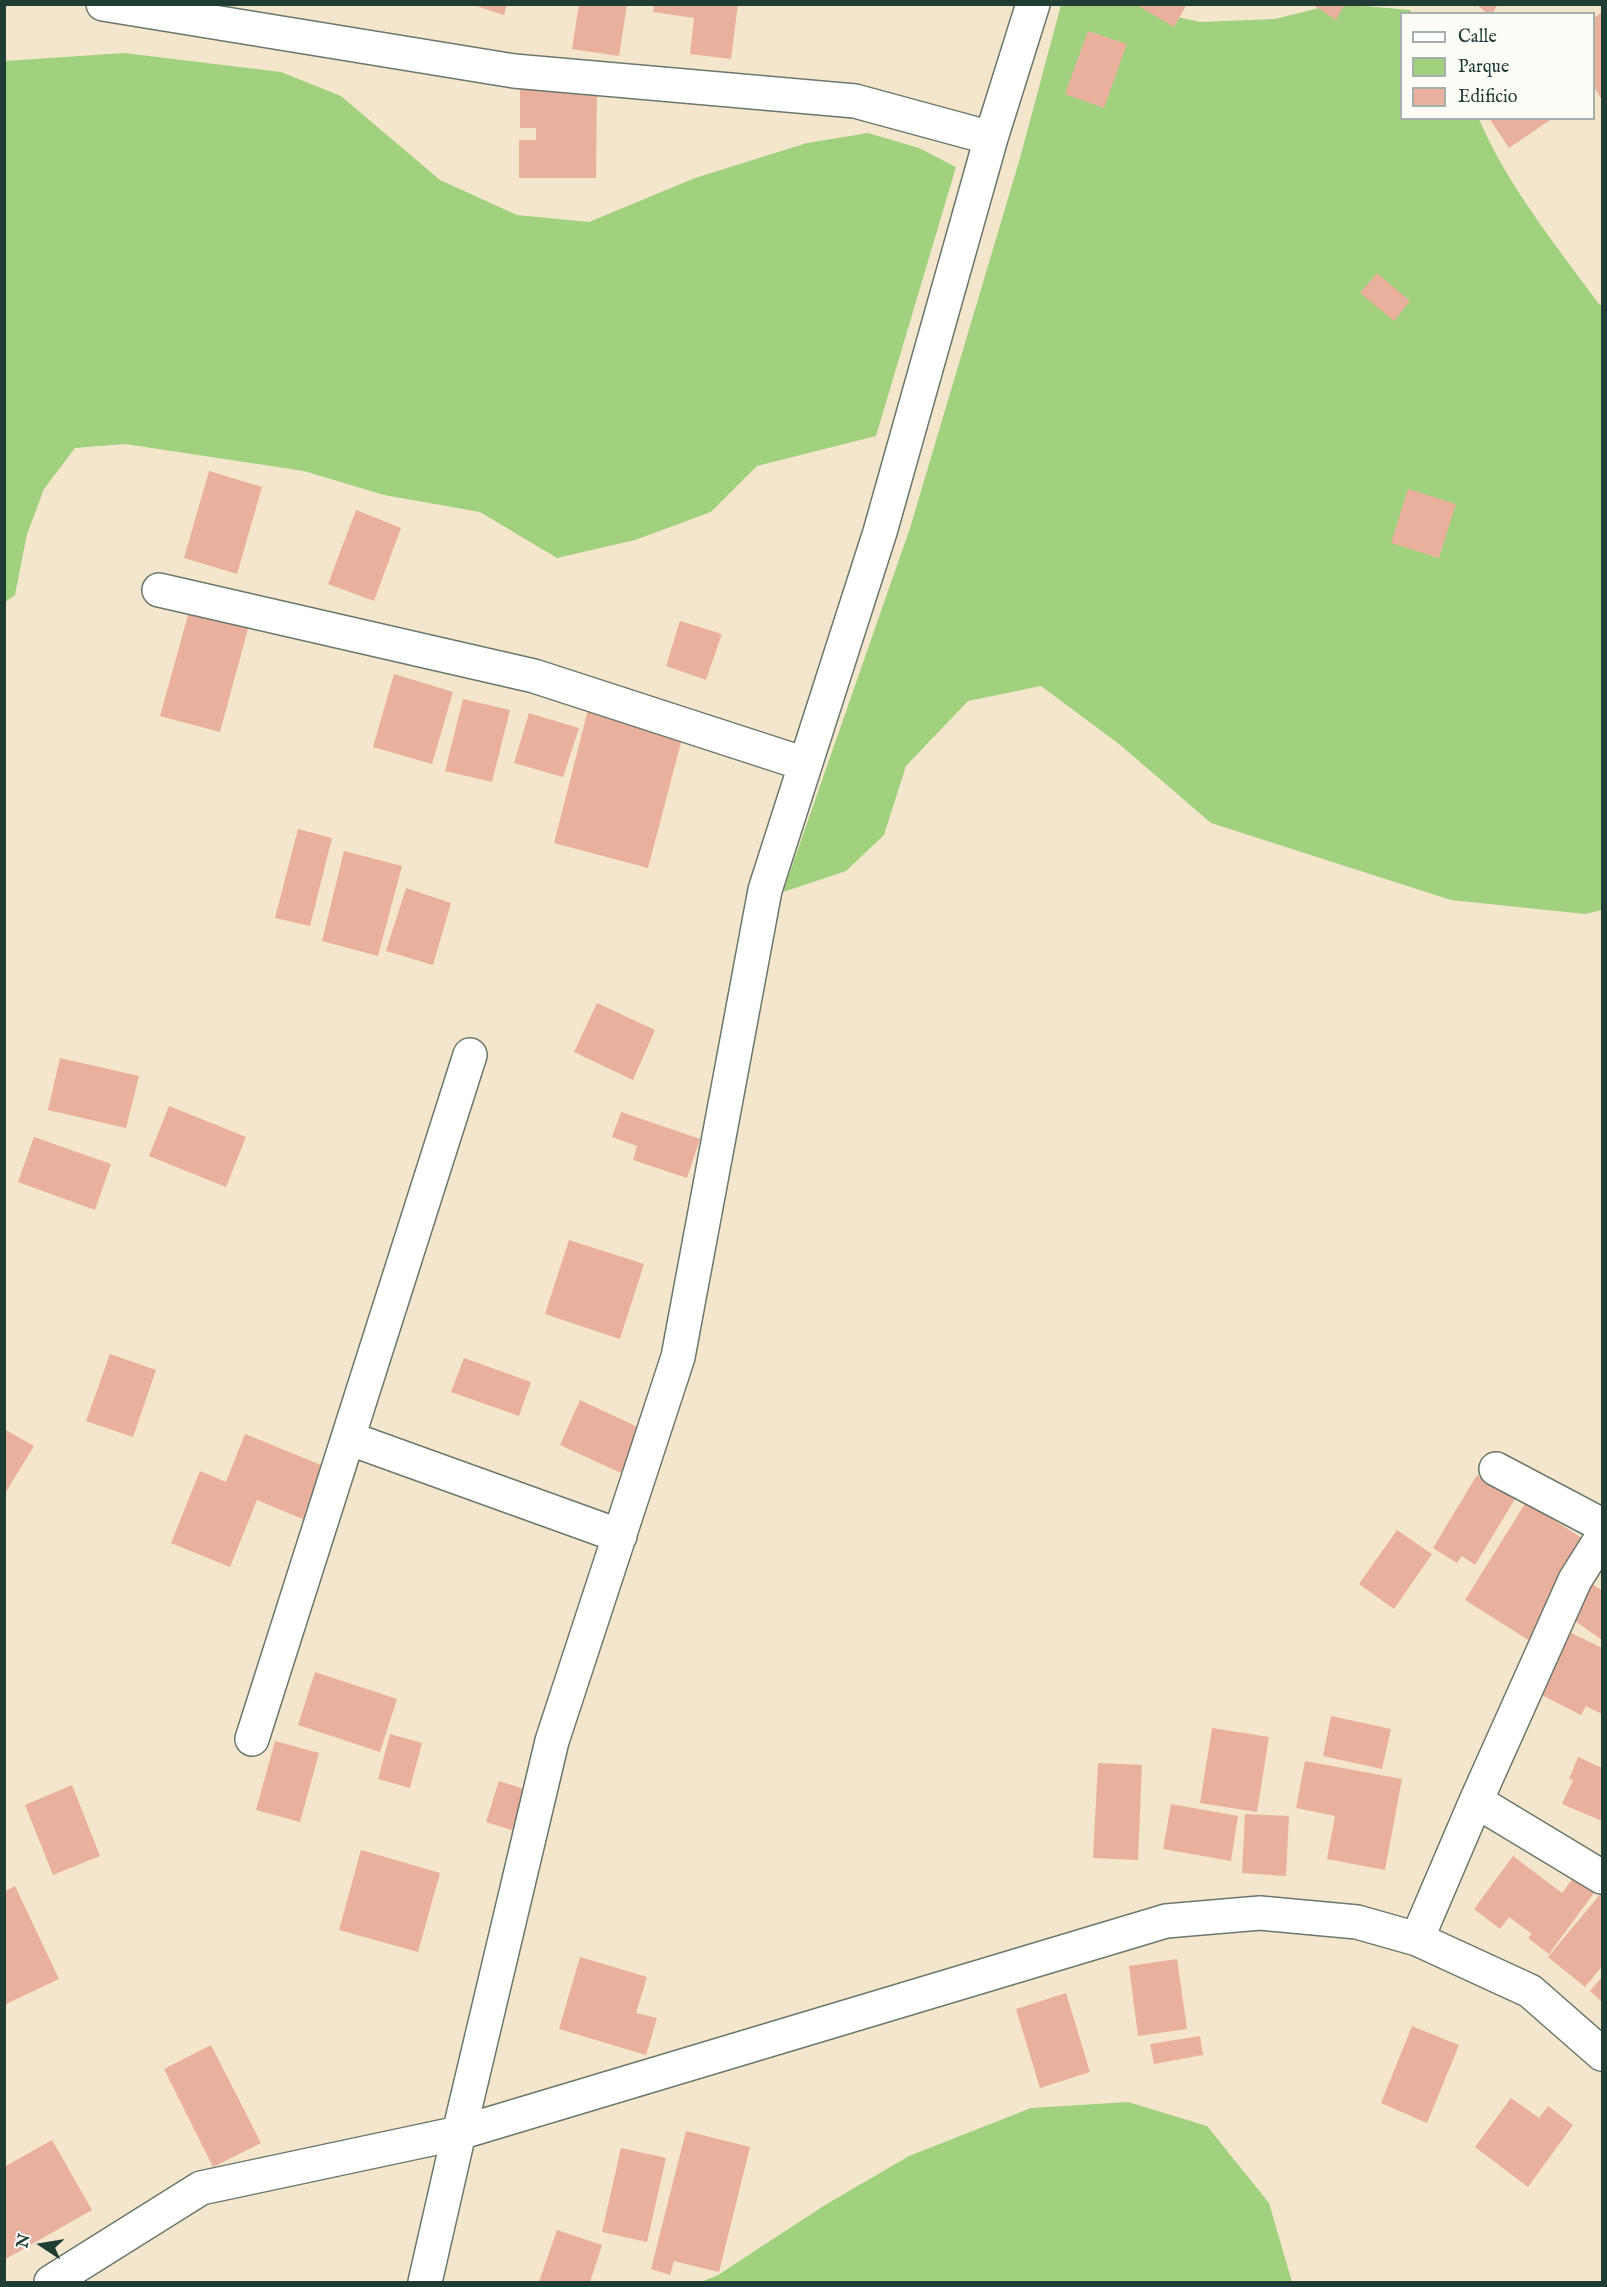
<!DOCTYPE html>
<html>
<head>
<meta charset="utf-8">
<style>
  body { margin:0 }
  #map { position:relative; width:1607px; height:2287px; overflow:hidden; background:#f3e6cd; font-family:"IM FELL English",serif }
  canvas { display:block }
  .frame { position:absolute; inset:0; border:6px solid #1f3d34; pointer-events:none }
  .legend { position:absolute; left:1400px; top:12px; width:195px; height:108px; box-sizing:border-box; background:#fdfcf7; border:2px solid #a4b0a9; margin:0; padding:8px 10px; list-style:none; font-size:18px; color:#1f3d34 }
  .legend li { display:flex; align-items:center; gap:12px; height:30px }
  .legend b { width:30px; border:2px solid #a4b0a9 }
  .north { position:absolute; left:12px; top:2215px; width:60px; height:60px; -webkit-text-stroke:4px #fdfcf7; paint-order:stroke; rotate:282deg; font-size:16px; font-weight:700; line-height:24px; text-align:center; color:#1f3d34 }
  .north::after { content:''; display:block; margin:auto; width:21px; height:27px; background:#1f3d34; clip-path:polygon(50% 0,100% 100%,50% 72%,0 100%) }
</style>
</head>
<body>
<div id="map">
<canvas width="1607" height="2287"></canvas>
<div class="frame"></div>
<ul class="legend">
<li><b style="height:8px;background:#fff"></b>Calle</li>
<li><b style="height:16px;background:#a1d17f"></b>Parque</li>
<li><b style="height:16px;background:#eab09e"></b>Edificio</li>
</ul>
<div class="north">N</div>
</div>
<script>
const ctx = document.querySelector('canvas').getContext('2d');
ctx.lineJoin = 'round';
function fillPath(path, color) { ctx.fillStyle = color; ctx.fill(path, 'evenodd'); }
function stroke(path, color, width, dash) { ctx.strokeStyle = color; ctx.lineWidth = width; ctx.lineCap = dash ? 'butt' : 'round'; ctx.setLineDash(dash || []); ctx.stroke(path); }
fillPath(new Path2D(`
  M 1061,5 L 1142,5 L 1155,12 L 1200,22 L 1275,19 L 1331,5 L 1354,5 L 1410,10 L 1412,13 L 1402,14 L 1402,118 L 1479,119 C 1507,185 1556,245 1598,303 L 1602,306 L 1602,910 L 1585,914 L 1451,900 L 1211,823 L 1119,744 L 1041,686 L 968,701 L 906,766 L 884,835 L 846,871 L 783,892 L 910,528 L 1020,158 Z
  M 124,53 L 281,72 L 341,96 L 440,180 L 517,215 L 589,222 L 695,178 L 807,143 L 868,133 L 919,148 L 956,167 L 876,436 L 757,466 L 711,512 L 635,540 L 557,558 L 480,512 L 384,495 L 304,471 L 125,444 L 75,448 L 44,489 L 27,534 L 15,595 L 5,602 L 5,61 Z
  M 1128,2102 L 1207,2126 L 1269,2203 L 1292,2282 L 701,2282 L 718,2275 L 825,2205 L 909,2156 L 1031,2108 Z`), '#a1d17f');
fillPath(new Path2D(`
  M 470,4 L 507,4 L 504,15 Z
  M 579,4 L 627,4 L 619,56 L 572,49 Z
  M 654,4 L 738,4 L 731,59 L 690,54 L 694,18 L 653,12 Z
  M 1135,4 L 1187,4 L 1174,27 Z
  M 1312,4 L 1345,4 L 1336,20 Z
  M 1476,4 L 1498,4 L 1492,14 L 1488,14 Z
  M 1602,12 L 1602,100 L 1594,87 L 1594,18 Z
  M 1088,31 L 1127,44 L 1104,108 L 1065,94 Z
  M 520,81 L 597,82 L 596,178 L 519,178 L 519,140 L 536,140 L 536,128 L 520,128 Z
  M 1489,118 L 1553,118 L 1509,148 Z
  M 1377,273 L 1410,301 L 1394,321 L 1360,293 Z
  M 209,471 L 262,487 L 237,574 L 184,558 Z
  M 1408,489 L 1456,504 L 1439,558 L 1391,543 Z
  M 356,510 L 401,528 L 374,601 L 328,584 Z
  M 190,608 L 249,625 L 220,732 L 160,716 Z
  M 680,621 L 722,634 L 706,680 L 666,666 Z
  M 394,674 L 453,692 L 432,764 L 373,747 Z
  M 463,699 L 510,710 L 492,782 L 445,771 Z
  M 588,710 L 683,735 L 648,868 L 554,843 Z
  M 529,713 L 579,728 L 563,777 L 514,763 Z
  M 298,829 L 332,838 L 310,926 L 275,918 Z
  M 344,851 L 402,866 L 378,956 L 322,941 Z
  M 406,888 L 451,903 L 433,965 L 386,951 Z
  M 597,1003 L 655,1030 L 633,1080 L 574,1052 Z
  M 60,1058 L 139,1076 L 126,1128 L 48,1110 Z
  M 169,1106 L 246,1137 L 226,1187 L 149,1156 Z
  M 621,1112 L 700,1139 L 687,1178 L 633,1160 L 637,1146 L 612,1137 Z
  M 34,1137 L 111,1164 L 95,1210 L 18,1182 Z
  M 569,1240 L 644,1264 L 620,1339 L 545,1314 Z
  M 110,1354 L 156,1370 L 133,1437 L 86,1421 Z
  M 464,1358 L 531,1382 L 519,1416 L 451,1392 Z
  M 580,1400 L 642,1429 L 621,1473 L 560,1445 Z
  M 4,1429 L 34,1446 L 4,1495 Z
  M 245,1434 L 326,1467 L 305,1520 L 257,1500 L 230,1567 L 171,1543 L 200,1471 L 226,1482 Z
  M 1477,1475 L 1515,1499 L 1475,1565 L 1462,1556 L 1457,1563 L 1433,1548 Z
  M 1526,1502 L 1591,1544 L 1530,1641 L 1465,1600 Z
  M 1397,1530 L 1432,1554 L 1394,1609 L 1359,1584 Z
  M 1591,1583 L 1601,1590 L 1602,1588 L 1602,1640 L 1568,1616 Z
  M 1565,1630 L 1602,1648 L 1602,1714 L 1586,1706 L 1581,1715 L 1536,1692 Z
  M 315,1672 L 397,1699 L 380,1752 L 298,1725 Z
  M 1331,1716 L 1391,1729 L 1382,1769 L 1323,1756 Z
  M 1212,1728 L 1269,1737 L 1257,1812 L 1200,1803 Z
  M 390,1734 L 422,1743 L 410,1788 L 378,1779 Z
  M 275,1741 L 319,1753 L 300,1822 L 256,1810 Z
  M 1578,1757 L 1602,1768 L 1602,1821 L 1562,1804 L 1573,1780 L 1569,1779 Z
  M 1305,1761 L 1402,1779 L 1385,1870 L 1327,1859 L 1335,1816 L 1296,1808 Z
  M 1098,1763 L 1142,1765 L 1138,1860 L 1093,1858 Z
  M 499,1781 L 530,1791 L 518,1832 L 486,1822 Z
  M 72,1785 L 100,1856 L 53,1875 L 25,1805 Z
  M 1171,1804 L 1238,1816 L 1231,1861 L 1163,1849 Z
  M 1245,1814 L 1289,1816 L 1286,1876 L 1242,1873 Z
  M 361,1850 L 440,1873 L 418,1952 L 339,1930 Z
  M 1513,1856 L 1562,1893 L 1579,1870 L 1600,1885 L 1549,1954 L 1528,1938 L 1532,1934 L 1509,1917 L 1500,1929 L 1474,1909 Z
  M 15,1886 L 59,1979 L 4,2005 L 4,1892 Z
  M 1602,1892 L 1602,1966 L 1585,1987 L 1548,1957 Z
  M 580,1957 L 647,1977 L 636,2013 L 657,2018 L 646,2055 L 559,2029 Z
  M 1177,1959 L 1187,2029 L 1138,2036 L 1129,1966 Z
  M 1602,1977 L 1602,2002 L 1590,1991 Z
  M 1066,1993 L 1090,2072 L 1040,2088 L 1016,2009 Z
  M 1412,2026 L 1459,2045 L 1427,2123 L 1381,2103 Z
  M 1200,2036 L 1203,2055 L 1154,2064 L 1150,2044 Z
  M 211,2045 L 261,2143 L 213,2167 L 164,2069 Z
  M 1511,2098 L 1539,2118 L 1548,2106 L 1573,2125 L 1528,2187 L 1475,2147 Z
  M 686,2131 L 750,2147 L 719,2272 L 674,2261 L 670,2275 L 651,2269 Z
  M 52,2140 L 92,2210 L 4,2260 L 4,2167 Z
  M 621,2148 L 666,2158 L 647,2242 L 602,2232 Z
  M 557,2230 L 602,2245 L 590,2282 L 539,2282 Z`), '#eab09e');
const minor = new Path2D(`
  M 103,4 L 514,71 L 855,101 L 991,138
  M 159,590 L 534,676 L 805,764
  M 348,1438 L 620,1536
  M 1496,1469 L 1602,1525
  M 252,1739 L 470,1055
  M 1476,1801 L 1602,1877
  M 1417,1939 L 1476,1801 L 1575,1580 L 1602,1537
  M 51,2282 L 201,2188 L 459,2133 L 1166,1921 L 1260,1913 L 1357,1922 L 1417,1939 L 1530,1991 L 1602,2054
  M 425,2282 L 459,2133 L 552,1741 L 678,1357 L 765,890 L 880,532 L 991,138 L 1033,4`);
stroke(minor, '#69786a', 36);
stroke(minor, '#fff', 33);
</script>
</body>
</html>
